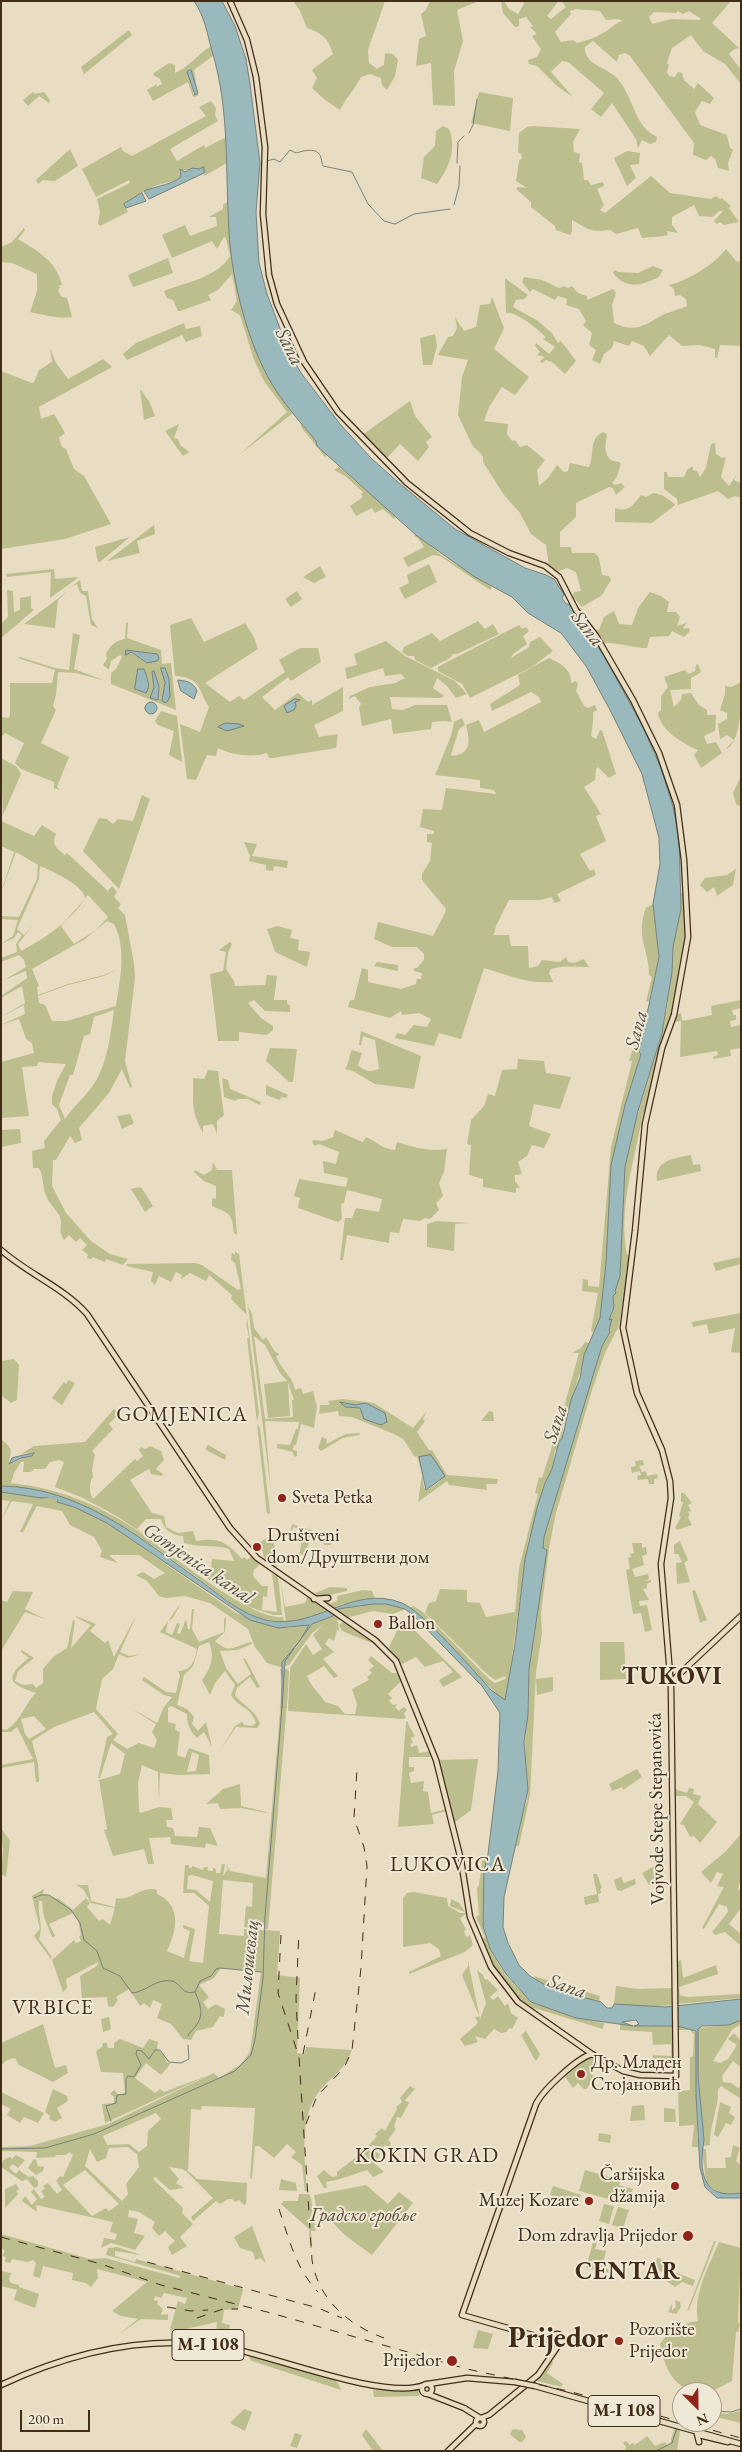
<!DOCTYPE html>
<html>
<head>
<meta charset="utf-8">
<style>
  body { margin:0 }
  #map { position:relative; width:742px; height:2452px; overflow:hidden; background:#e8dcc2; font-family:"EB Garamond",serif }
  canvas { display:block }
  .frame { position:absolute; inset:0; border:2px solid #412c17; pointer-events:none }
  .north { position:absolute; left:672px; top:2382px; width:50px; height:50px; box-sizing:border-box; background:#f0e8d7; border:1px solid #aa9d8a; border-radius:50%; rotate:157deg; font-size:14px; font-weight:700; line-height:20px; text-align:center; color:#412c17 }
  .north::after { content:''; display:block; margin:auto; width:18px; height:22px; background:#8f2418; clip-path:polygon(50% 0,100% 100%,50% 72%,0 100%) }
  .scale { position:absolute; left:20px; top:2410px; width:70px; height:22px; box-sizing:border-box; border:2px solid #412c17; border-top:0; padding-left:6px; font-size:15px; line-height:18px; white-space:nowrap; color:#412c17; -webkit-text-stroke:4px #f0e8d7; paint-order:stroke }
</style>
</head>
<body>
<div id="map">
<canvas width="742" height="2452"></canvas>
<div class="frame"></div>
<div class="north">N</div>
<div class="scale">200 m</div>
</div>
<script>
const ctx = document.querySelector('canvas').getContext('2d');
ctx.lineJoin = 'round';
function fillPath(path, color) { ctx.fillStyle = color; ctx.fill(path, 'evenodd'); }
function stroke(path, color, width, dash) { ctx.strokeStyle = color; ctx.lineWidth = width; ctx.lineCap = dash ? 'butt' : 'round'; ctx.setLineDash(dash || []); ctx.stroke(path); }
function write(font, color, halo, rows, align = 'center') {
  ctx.font = font + ' "EB Garamond",serif'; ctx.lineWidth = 4; ctx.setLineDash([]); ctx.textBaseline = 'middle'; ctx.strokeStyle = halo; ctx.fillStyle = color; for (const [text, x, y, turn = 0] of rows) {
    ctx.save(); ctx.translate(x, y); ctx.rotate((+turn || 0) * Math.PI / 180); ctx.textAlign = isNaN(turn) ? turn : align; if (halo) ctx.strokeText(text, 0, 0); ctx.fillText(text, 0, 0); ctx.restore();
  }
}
fillPath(new Path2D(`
  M 293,1 L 385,1 L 368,50 L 369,63 L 377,69 L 384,65 L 385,53 L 393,54 L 398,60 L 395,76 L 387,90 L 382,85 L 381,78 L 370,74 L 361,77 C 355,90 346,97 340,110 L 324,99 L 312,88 L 317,78 L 312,70 L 333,54 C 328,38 323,34 307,28 L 300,11 Z
  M 430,1 L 479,1 L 457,10 L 463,41 L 454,71 L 455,106 L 433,105 L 431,63 L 416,66 L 419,39 L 426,36 L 421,14 L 426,10 Z
  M 501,1 L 504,1 L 509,9 L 518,14 L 524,4 L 523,1 L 556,1 L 558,2 L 547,16 L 551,19 L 566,7 L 561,1 L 731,1 L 712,23 L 739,48 L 733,50 L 729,54 L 741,70 L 741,84 L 725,64 L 703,51 L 691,35 L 672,48 L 667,63 L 669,65 L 667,72 L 669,76 L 675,77 L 678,72 L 682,73 L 684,80 L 694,89 L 698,83 L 714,98 L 710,104 L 702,101 L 695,112 L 700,125 L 727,135 L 730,148 L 733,150 L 728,163 L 729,171 L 718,168 L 715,159 L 711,156 L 706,160 L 693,155 L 694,143 L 630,56 L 625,53 L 619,55 L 617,62 L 593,41 L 585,47 C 583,64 608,68 617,78 C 635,99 633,125 657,137 L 656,142 L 650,144 L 642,140 L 638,148 L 636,139 L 612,103 L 601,117 L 591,109 L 604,93 L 568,62 L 562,61 L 551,72 L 573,97 L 557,86 L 537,66 L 529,64 L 528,60 L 537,57 L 541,49 L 532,36 L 537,34 L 530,27 L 533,26 L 526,17 L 519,19 L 519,26 L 515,27 L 503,13 ZM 576,9 L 600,11 L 606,20 L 618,19 L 623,21 C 614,23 611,29 603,33 C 595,38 585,41 577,43 L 573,40 L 561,42 L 555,32 L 571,14 L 570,11 ZM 678,11 L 683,14 L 689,11 L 701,19 L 699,20 L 671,19 L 652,24 L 649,17 L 654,12 L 676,13 Z
  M 129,30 L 132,35 L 84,74 L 81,67 Z
  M 211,46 L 214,55 L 194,70 L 198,96 L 193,97 L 188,82 L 153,101 L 147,90 L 157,84 L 156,87 L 162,84 L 160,79 L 153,75 L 154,73 L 169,63 L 175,65 L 175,73 C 190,66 198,54 211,46 ZM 191,70 L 197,90 L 197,93 L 194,95 L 187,73 Z
  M 33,92 L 35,94 L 44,92 L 50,100 L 49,103 L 39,96 L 28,106 L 23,100 Z
  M 479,92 L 513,98 L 510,131 L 471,123 Z
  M 211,101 L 216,108 L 215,115 L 218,121 L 170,149 L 177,161 L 204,145 L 205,148 L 226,137 L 227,163 L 204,176 L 204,173 L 199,169 L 179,171 L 181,177 C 173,183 164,182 155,186 C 144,191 135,197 124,204 L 128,212 L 100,226 L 98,224 L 100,212 L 97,199 L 130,183 L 129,180 L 96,197 L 82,169 L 121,147 L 123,151 L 132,156 L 206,116 L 199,107 Z
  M 443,126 L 449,129 C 457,149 449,168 437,184 L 421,178 L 424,157 L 435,146 L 436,131 Z
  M 533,126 L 580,129 L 573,142 L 574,152 L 580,154 L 579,162 L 582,163 L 584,180 L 588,180 L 591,185 L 603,182 L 604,186 L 597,189 L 604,205 L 600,210 L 605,213 L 651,176 L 670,193 L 711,199 L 716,196 L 720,199 L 722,198 L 731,206 L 729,208 L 739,222 L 724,225 L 720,222 L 717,224 L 714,221 L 723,211 L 719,211 L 713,217 L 699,216 L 694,205 L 672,217 L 672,225 L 678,233 L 667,231 L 668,235 L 665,236 L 642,238 L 638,228 L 616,234 L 610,230 L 595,231 L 588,229 L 572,220 L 572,231 L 570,235 L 556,230 L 555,226 L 531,207 L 531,202 L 516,189 L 518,187 L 527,188 L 516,181 L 519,161 L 522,158 L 521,154 L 518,152 L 519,133 L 527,127 Z
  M 70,149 L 78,166 L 55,181 L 43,180 L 38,184 L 36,180 Z
  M 627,151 L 640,153 L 639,164 L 630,165 L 636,178 L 627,186 L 614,158 Z
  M 229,202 C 227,263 242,328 271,382 C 277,393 286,403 293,413 L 239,455 L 287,412 L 264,381 L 254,360 L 240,315 L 231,310 L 237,301 L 232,274 L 218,290 L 208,295 L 211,300 L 180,311 L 178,311 L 173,300 L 167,298 L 164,291 C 187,282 216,278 230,256 L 226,238 L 224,237 L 217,249 L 212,241 L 172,258 L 162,235 L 185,225 L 190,236 L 217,226 L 216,217 L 209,217 L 223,209 L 223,204 Z
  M 24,228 L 25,230 L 18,239 C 38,251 57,262 62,285 L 58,286 L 60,287 L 58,291 L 62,297 L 67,298 L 72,317 C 59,319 45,315 30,312 L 37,291 L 37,274 L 12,263 L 1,262 L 1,247 L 12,242 Z
  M 726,249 L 736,261 L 741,262 L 741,346 L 720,345 L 717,358 L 715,358 L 715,349 L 700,345 L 682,346 L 669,335 L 650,356 L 644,346 L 632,341 L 629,346 L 614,341 L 612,348 L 604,354 L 600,364 L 592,360 L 596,350 L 589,345 L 592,333 L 583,325 L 586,321 L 579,309 L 566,305 L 567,299 L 558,296 L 555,300 L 533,289 L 530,292 L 522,282 L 524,277 L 542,280 L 559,288 L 564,286 L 568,288 L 572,286 L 578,293 L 587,296 L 587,300 L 613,289 L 616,293 L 612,305 L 614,323 C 636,333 642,326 661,316 C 669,311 679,310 687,306 L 686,299 L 680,295 L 675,296 L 674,289 L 669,285 C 687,281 714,265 726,249 Z
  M 168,258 L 173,273 L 133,287 L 128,275 Z
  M 653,266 L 663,270 L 659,277 C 640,286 627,290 613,273 L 615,270 L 618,272 L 638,273 Z
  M 505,278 L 528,295 L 524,299 L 516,300 L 513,307 L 538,321 L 552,333 L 558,343 L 561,341 L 576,361 L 565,374 L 552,362 L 546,360 L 542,363 L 540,361 L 545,357 L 537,355 L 540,352 L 535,346 L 536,343 L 549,354 L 555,347 L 543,339 L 546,337 C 539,330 515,310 506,313 Z
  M 492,297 L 504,328 L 494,349 L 529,377 L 515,395 L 502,387 L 489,407 L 484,421 L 508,424 L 507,434 L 512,441 L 515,440 L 520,447 L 527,445 L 545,460 L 537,470 L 539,486 L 548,478 L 557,465 L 564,472 L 568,471 L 570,463 L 589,467 C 595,454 588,439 603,432 L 607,434 C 606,441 603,453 610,459 C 613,462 618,461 621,463 L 617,477 L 612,483 L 615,485 L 621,483 L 625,487 L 616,495 L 613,488 L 609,487 L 576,503 L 576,517 L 560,532 L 560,547 L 571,547 L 572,553 L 595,553 L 599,558 L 602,575 L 609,576 L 611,580 L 602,595 L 582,607 L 573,597 L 574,592 L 581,591 L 576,572 L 567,568 L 557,572 L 549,567 L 546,545 L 531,534 L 520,513 L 504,495 L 483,462 L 483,456 L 472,445 L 458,415 L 462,377 L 468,360 L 438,355 L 448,337 L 453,336 L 457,328 L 455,317 L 464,331 L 476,327 L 480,305 L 490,304 Z
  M 184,323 L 186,329 L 200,326 L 202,336 L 186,342 L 182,335 L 127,360 L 123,354 L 136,343 Z
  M 435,334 L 437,346 L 432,365 L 423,365 L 420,338 Z
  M 50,348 L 56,363 L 68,379 L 103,359 L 112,367 L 39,407 L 41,419 L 54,414 L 64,431 L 65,433 L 59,438 L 62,447 L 66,449 L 74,469 L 84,476 L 111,524 L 65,539 L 1,549 L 1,371 L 32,383 L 34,382 L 39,370 L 52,362 Z
  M 140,389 L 149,401 L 155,416 L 144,420 Z
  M 410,401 L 415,416 L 432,437 L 426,442 L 429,447 L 418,461 L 400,444 L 385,460 L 362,435 Z
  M 179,424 L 174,438 L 178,439 L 180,445 L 189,452 L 183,456 L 165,431 Z
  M 301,424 L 316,441 L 317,446 L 328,454 L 325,457 L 301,427 Z
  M 715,443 L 716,454 L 722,458 L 726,457 L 721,477 L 729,486 L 737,474 L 734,480 L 741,483 L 741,498 L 735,496 L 728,499 L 718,491 L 678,505 L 677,499 L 664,489 L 664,472 L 667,472 L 668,477 L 684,477 L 687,470 L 693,466 L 693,470 L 697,471 L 700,477 L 706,468 L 711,444 Z
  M 339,467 L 396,516 L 394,519 L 383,509 L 375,513 L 372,508 L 356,516 L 350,506 L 363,497 L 361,494 L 363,492 L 345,476 L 334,470 Z
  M 653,493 L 662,495 L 675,504 L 674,506 L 652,523 L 615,522 L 615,508 C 628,513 633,505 641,495 L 646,497 Z
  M 154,525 L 155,534 L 137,541 L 140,553 L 107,561 Z
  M 416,534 L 441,555 L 492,587 L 490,590 L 440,556 L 433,555 L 408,567 L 403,558 L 424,547 L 418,538 L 414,536 Z
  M 130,537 L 100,562 L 98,562 L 95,547 Z
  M 429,564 L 437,582 L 405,599 L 399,588 L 409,583 L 407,575 Z
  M 320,566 L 326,577 L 314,583 L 303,577 Z
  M 54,569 L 55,579 L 79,577 L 50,598 L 51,572 L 7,577 L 6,574 Z
  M 80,580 L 82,591 L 88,591 L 92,619 L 98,628 L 91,625 L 86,596 L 80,593 L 77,584 L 71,587 Z
  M 7,590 L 13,591 L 14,612 L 20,610 L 20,598 L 31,596 L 31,608 L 34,610 L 1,638 L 1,624 L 8,617 Z
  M 68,591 L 58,600 L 55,628 L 24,624 Z
  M 297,591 L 302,599 L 291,607 L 285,599 Z
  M 650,592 L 661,596 L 669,602 L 667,612 L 676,612 L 680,617 L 677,626 L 686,623 L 683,629 L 689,628 L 690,631 L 684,637 L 672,631 L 669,636 L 650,637 L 647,648 C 636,648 609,641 602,643 L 593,629 L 599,630 L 604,617 L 614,611 L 619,624 L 632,625 L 638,608 Z
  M 191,618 L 204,642 L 245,623 L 254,637 L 258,649 L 205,683 L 230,702 L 239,696 L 244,700 L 285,672 L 279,660 L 300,648 L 318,648 L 321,662 L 291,681 L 288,677 L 262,697 L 275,710 L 298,693 L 308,702 L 312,700 L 312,705 L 343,687 L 343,711 L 314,725 L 319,737 L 338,734 L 336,748 L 273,758 L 269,758 L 267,753 C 253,758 231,755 218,748 L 216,756 L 207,755 L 196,780 L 187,779 L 180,724 L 200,732 L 209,707 C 198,690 201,677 175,676 L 170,625 Z
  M 478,621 L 485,629 L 493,624 L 499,634 L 457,654 L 453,654 L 450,658 L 431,668 L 415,660 L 414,656 L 408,656 L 402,652 L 404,647 L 432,633 L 440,641 Z
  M 126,622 L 128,623 L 127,638 L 161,650 L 162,664 L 171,663 L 176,710 L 111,684 L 111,673 L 116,669 L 122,657 L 120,655 L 111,661 L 109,670 L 103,665 L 107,659 L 106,653 C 112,644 115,641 125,639 ZM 126,650 L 157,654 L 147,663 ZM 154,672 L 159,686 L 158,700 L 152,674 Z
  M 519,625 L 522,629 L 526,627 L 529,631 L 523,636 L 527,644 L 513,654 L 511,658 L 529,647 L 530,642 L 540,637 L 553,651 L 532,667 L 470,698 L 462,684 L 438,671 L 438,667 L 445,663 Z
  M 73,633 L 80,635 L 74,669 L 106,681 L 76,673 L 58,672 L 56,695 L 53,706 L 56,710 L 41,743 L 69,757 L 57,787 L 60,790 L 54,788 L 54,782 L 21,769 L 15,763 L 24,743 L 5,733 L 1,737 L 1,717 L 9,718 L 10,715 L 10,683 L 52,683 L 55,670 L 18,658 L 20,657 L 55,668 L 69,670 Z
  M 386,641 L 405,656 L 455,681 L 467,694 L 456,698 L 447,686 L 437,678 L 433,688 L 444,696 L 441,698 L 390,697 L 392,709 L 403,710 L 415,705 L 447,705 L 452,722 L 444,721 L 432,722 L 431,729 L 393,734 L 391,719 L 362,726 L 359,707 L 361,704 L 355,696 L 349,699 L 350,696 L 370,687 L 395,683 L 405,678 L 401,674 L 385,676 L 383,668 L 347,679 L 345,668 L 357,665 L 354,654 Z
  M 549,658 C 560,663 572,669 571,683 L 576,681 L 578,684 L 576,691 L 584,706 L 588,708 L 595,705 L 597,710 L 593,712 C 594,716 592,732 591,736 L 596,739 L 600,730 L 602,730 L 616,774 L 609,778 L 598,767 L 596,769 L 595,780 L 584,787 L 601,814 L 596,816 L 606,841 L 580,854 L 590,871 L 594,869 L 596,875 L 557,894 L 561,901 L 554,903 L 552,897 L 540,900 L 509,900 L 496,926 L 494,935 L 509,935 L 511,946 L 528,946 L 529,968 L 538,966 L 542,960 L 560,962 L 566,957 L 568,962 L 574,963 L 584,959 L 589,967 C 576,967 565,965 551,969 L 549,973 L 553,982 C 527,984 508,975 484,968 L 461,1039 L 439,1033 L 434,1046 L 395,1038 L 397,1033 L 405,1035 L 414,1025 L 427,1027 L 431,1019 L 419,1013 L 402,1015 L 401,1011 L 390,1018 L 348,1007 L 350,1000 L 354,1000 L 362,968 L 368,970 L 368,982 L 401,989 L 416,984 L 417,979 L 421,979 L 422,973 L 414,971 L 414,968 L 417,968 L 424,960 L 424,954 L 417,947 L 392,947 L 374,939 L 378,922 L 433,936 C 435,932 446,912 446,909 L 422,880 L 422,874 L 430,861 L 432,843 L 427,842 L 427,834 L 434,834 L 434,831 L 420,827 L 423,809 L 442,810 L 446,788 L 496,794 L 494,790 L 480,788 L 480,780 L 435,775 L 451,736 L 454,722 L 462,718 L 465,725 L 459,729 L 451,755 L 453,756 C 472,753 470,741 466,725 L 479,720 L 484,732 L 541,702 L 539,697 L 531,692 L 492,711 L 490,704 L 520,685 L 518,675 Z
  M 698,664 L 701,672 L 691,678 L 691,689 L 670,690 L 674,707 L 681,700 L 682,694 L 691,693 L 699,705 L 707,710 L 707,715 L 716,715 L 715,731 L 704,736 L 707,744 L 716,742 L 722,753 L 701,768 L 694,755 L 698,750 C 682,743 661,731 658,713 L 661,710 L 661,696 L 668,687 L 664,677 L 685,670 L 689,674 L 695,671 L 696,665 Z
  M 741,682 C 741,702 742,743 725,750 L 734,740 L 727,735 L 720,739 L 718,724 L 727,719 L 727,713 L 720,710 L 725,694 L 725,686 L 731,687 Z
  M 161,711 L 177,716 L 182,762 L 169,755 L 174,731 L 158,725 L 155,721 Z
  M 1,758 L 17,767 L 21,774 L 3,815 Z
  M 741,776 L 741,807 L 736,804 L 733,793 Z
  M 142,795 L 150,799 L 119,889 L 83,851 L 99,818 L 107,819 L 113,824 L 118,819 L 133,821 Z
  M 1,821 L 34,836 L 42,825 L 56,834 C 51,845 57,848 65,855 L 67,853 L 108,891 L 112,886 L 117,892 L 114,897 L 121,904 L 118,908 L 125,915 L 134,963 L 135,978 L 125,1061 L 132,1087 L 130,1088 L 122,1069 L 109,1093 L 79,1128 L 82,1140 L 75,1143 L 70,1136 L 56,1160 L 53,1160 L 52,1186 L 66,1213 L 91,1241 L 110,1254 L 128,1259 L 123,1265 L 106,1259 L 105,1262 L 93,1257 L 91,1259 L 87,1258 L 88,1255 L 82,1250 L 87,1245 L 80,1238 L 76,1242 L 69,1235 L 64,1240 C 59,1232 61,1229 61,1221 C 60,1213 52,1207 48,1200 C 41,1187 45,1179 39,1168 L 33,1168 L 32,1151 L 45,1148 L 44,1141 L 61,1120 L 57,1109 L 52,1104 L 52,1096 L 57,1081 L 66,1064 L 38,1062 L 37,1066 L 22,1067 L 29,1116 L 1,1118 L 1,1062 L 34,1053 L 32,1043 L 26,1039 L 19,1019 L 1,1025 L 25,1014 L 24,1005 L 1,1017 L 25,1003 L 22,986 L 1,998 L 1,996 L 27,978 L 26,971 L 4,980 L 26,967 L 24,960 L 19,955 L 1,962 L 1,958 L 17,952 L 16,944 L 22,935 L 18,932 L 14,938 L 1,944 L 13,936 L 18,920 L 1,919 L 1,916 L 19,917 L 37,879 L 38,865 L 16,852 L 1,893 L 14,852 L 1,846 ZM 40,866 C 52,871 83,885 85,898 C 72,921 42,940 21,951 L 18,944 L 34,924 L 24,935 L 17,929 L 39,879 ZM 88,895 L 108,917 L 96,930 L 74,944 L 61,926 ZM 107,921 L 114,924 C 127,949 120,980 116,1006 L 67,1021 L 52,1021 L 45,1005 L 39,1003 L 38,996 L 68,985 L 104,976 L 118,969 L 104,975 L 68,984 L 38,995 L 37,987 L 39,986 L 32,969 L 85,939 ZM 114,1010 C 110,1038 107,1070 88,1092 C 80,1102 71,1109 65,1119 L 59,1105 L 70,1075 L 73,1075 L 84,1036 L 90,1034 L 94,1017 Z
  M 244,842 L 257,844 L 252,856 L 288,861 L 287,868 L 274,866 L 273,871 L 266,870 L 266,865 L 249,861 L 250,856 Z
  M 736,869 L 733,885 L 715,897 L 717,895 L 714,887 L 707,892 L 700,885 L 705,878 L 727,875 Z
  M 685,891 L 687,930 L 685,947 L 672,1014 L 662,1046 L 646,1110 L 643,1113 C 635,1159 618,1208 627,1255 L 630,1256 L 619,1326 L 605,1353 L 592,1390 L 556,1513 L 549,1548 L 541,1613 L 542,1634 L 536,1672 L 530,1795 L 519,1846 L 515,1846 L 521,1825 L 519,1821 L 527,1801 L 528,1792 L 525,1743 L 529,1704 L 529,1663 L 538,1590 L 546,1549 L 543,1548 L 544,1537 L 602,1346 L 610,1332 L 609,1321 L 614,1307 L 613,1296 L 620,1276 L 625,1167 L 631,1137 L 662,1033 L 667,1009 L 673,947 L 681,909 L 681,893 Z
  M 653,904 L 659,957 L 649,1001 L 646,1002 L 652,977 L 649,975 L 636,977 L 649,975 C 649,949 635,936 646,908 Z
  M 278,926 L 292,930 L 290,938 L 299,940 L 298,950 L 310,952 L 307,967 L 275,952 L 267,929 Z
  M 230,942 L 232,944 L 228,953 L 226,969 L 234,981 L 235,986 L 265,985 L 267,975 L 277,976 L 274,1000 L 287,1000 L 287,1004 L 290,1005 L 290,1012 L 265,1011 L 254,1000 L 248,1003 L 261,1018 L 273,1026 L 273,1030 L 267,1035 L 239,1032 L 239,1041 L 218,1041 L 210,974 L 223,971 L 226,952 L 219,950 Z
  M 377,962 L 398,965 L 398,971 L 374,966 Z
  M 741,1000 L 741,1008 L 732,1010 L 733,1015 L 736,1015 L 736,1020 L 730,1021 L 731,1027 L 741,1025 L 741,1048 L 730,1050 L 731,1056 L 713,1059 L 713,1057 L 718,1055 L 717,1051 L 680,1057 L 681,1021 L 673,1022 L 676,1015 L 681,1013 L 682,1021 L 712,1015 L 711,1006 Z
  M 645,1011 L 648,1011 L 641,1054 L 625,1105 L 611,1165 L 606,1263 L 600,1318 L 594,1332 L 591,1331 L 598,1293 L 582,1291 L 583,1279 L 588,1280 L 588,1286 L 599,1287 L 611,1147 L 632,1061 L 629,1061 Z
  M 361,1031 L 421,1056 L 414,1089 L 375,1084 L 353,1071 L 345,1069 C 350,1062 348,1057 352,1050 L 362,1053 L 358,1065 C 365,1072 370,1072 379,1069 L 375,1040 L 363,1036 L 361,1045 L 359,1045 Z
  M 270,1048 L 297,1049 L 293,1082 L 289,1082 L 266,1061 Z
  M 518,1059 L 544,1061 L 546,1073 L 571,1077 L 560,1109 L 534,1104 L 529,1126 L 551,1134 L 544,1148 L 532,1145 L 527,1156 L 518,1162 L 522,1174 L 515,1175 L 515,1181 L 520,1188 L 516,1188 L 516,1193 L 483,1187 L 483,1179 L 469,1175 L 471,1145 L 467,1144 L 471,1120 L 484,1106 L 488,1094 L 495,1096 L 502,1070 L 517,1069 Z
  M 208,1070 L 218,1071 L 224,1115 L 217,1121 L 217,1134 L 213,1124 L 203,1126 L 203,1133 C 190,1108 194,1104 193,1078 L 204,1079 Z
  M 222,1078 L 228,1080 L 230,1089 L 270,1106 L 261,1102 L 260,1105 L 248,1099 L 238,1099 L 235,1101 L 224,1097 Z
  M 266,1085 L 286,1094 L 288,1095 L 286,1098 L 282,1097 L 279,1100 L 266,1095 Z
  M 130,1114 L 134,1123 L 122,1129 L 117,1116 Z
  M 20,1129 L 21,1143 L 1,1147 L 1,1130 Z
  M 335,1130 L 360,1141 L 363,1142 L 366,1137 C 376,1141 382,1149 395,1150 L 397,1142 C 413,1147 430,1152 447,1149 L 444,1172 L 439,1183 L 443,1196 L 436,1203 L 439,1210 L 430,1219 L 425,1218 L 420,1221 L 403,1219 L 399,1233 L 390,1232 L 389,1243 L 347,1235 L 343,1260 L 340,1260 L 345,1218 L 352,1218 L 356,1208 L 379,1212 L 382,1199 L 347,1190 L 344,1203 L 341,1204 L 342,1219 L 338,1222 L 298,1208 L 300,1198 L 294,1196 L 299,1179 L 346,1187 L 348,1178 L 324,1173 L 323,1161 L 336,1164 L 339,1152 L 319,1144 L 315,1146 L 312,1142 L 313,1140 L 322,1141 L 333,1137 Z
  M 691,1155 L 693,1165 L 700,1164 L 701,1171 L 657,1181 C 654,1160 675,1158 691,1155 Z
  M 213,1162 L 217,1170 L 232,1170 L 237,1235 L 234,1233 C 232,1213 230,1214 212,1206 L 212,1198 L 216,1199 L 216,1186 L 204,1181 L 194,1172 L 195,1170 L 204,1175 L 212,1170 Z
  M 141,1187 L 153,1206 L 145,1212 L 131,1189 Z
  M 437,1221 L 470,1223 L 455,1224 L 454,1251 L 427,1247 L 427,1224 Z
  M 235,1252 L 239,1254 L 259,1413 L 257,1422 L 247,1338 L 249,1338 L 246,1323 L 247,1323 L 247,1315 L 231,1299 L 232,1295 L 209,1275 L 206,1281 L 190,1273 L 181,1279 L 182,1275 L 176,1272 L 171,1282 L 159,1276 L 155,1285 L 151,1281 L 153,1272 L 126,1266 L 127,1264 L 195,1263 L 202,1265 L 238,1290 L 241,1289 L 235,1263 L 231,1260 L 232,1253 L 235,1255 Z
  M 741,1257 L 741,1264 L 716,1271 L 713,1263 Z
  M 248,1306 L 252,1314 L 254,1328 L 263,1340 L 266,1337 L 275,1352 L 278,1353 L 279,1355 L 276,1356 C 281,1370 293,1376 295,1390 L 301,1388 L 303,1394 L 313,1391 L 317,1407 L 314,1428 L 301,1424 L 296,1445 L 294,1445 L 293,1450 L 297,1451 L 297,1456 L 294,1457 L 293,1452 L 277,1448 L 277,1444 L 290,1445 L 296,1429 L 298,1429 L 299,1422 L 265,1421 L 271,1492 ZM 254,1336 L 265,1345 L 280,1373 L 287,1381 L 264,1384 L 268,1418 L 290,1416 L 288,1383 L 294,1400 L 292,1400 L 293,1417 L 265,1419 Z
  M 741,1313 L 741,1353 L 731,1352 L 735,1328 L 709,1334 L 707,1324 L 693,1327 L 692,1322 Z
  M 585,1342 L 589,1343 L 563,1428 L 562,1439 L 555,1451 L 552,1469 L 545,1483 L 528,1542 L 506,1699 L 503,1700 L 446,1645 L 423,1619 L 409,1608 L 414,1606 L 423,1612 L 490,1680 L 495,1683 L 505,1679 L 506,1676 L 495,1680 L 487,1674 L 425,1613 L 429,1603 L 436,1601 L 440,1589 L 467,1590 L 467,1602 L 480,1603 L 486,1617 L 515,1612 L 519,1568 L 538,1494 L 535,1493 L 539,1477 L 542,1478 L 557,1431 L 557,1421 L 560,1421 L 579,1353 L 572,1353 L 581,1348 Z
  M 14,1359 L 19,1365 L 17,1400 L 11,1403 L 1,1395 L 1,1361 Z
  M 69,1380 L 75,1383 L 62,1405 L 52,1398 L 64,1382 L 66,1384 Z
  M 343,1399 L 374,1403 L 413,1428 L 427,1411 L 423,1419 L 425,1421 L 417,1432 L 429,1450 L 432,1450 L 447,1475 L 498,1479 L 497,1484 L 486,1484 L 487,1490 L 449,1485 L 447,1481 L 418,1502 L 422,1474 L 417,1456 L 415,1457 L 403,1439 L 394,1434 L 352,1417 L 339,1416 L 338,1411 L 319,1414 L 320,1405 L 330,1405 L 328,1401 ZM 344,1402 L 355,1405 L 366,1403 L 385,1413 L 386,1417 L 360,1408 L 351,1408 ZM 420,1457 L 441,1480 L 429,1489 L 424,1488 Z
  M 114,1409 L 119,1413 L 109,1424 L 113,1429 L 92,1451 L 95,1455 L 92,1469 L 93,1477 C 89,1482 89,1493 93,1499 L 135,1459 L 137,1461 L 143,1456 L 139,1450 L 141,1447 L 145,1449 L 150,1446 L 161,1451 L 164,1460 L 156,1469 L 163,1474 L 162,1476 L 151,1474 L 149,1469 L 130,1480 L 152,1513 L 164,1516 L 166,1527 L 178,1533 L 193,1531 L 196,1541 C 219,1537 227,1542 242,1559 L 244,1557 L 247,1560 L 252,1556 L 260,1564 L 254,1570 L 253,1576 L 262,1586 L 268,1586 L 267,1597 L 263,1596 L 262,1610 L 277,1612 L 272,1574 L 278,1576 L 282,1615 L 273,1615 L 247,1606 L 120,1518 L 83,1498 L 55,1487 L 64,1462 L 59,1460 L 50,1462 L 45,1469 L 34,1469 L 31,1472 L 23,1472 L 24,1462 L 21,1462 L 14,1473 L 11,1483 C 50,1487 85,1499 119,1519 C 155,1539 247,1621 283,1617 L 284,1622 L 261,1619 L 241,1610 C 171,1560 91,1488 1,1486 L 1,1439 C 14,1450 11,1449 9,1464 C 18,1462 23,1456 32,1456 L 33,1452 L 21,1454 L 34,1446 L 85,1442 ZM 146,1519 L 161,1519 C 165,1530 170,1535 183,1536 L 184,1543 C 199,1548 215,1544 229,1549 L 234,1561 L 212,1559 L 211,1568 L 200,1571 L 137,1529 Z
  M 489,1411 L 493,1412 L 494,1421 L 481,1421 Z
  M 257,1424 L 260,1428 L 270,1513 L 267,1514 Z
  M 360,1433 L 359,1435 L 343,1438 L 321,1451 L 318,1448 L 322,1437 L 327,1439 L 326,1444 L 346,1434 Z
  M 208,1445 L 226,1455 L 225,1460 L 208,1451 L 205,1449 Z
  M 643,1460 L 644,1465 L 639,1466 L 642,1472 L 646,1471 L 647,1476 L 657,1474 L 658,1478 L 654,1479 L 654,1484 L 649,1484 L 648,1479 L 638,1480 L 637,1476 L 641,1475 L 640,1471 L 632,1473 L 631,1467 L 636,1466 L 635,1461 Z
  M 1,1492 L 41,1498 L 55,1497 L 58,1500 L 57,1502 L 74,1507 L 107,1523 L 236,1613 L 270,1626 L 287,1628 L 309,1625 L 299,1642 L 283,1660 L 296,1648 L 312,1624 L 334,1614 L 341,1619 L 336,1621 L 338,1622 L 339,1631 L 335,1629 L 337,1631 L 334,1641 L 329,1638 L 325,1644 L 334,1652 L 323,1659 L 338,1676 L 334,1678 L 324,1666 L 307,1676 C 311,1687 319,1692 325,1702 L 338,1706 L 345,1714 L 355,1714 L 357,1704 L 352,1689 L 369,1680 L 367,1677 L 372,1673 L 369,1670 L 374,1666 L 368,1660 L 371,1656 L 392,1673 L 401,1673 L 402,1680 L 388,1694 L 392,1698 L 389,1701 L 393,1705 L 398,1704 L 395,1707 L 399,1711 L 404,1707 L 407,1710 L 404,1713 L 406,1718 L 403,1719 L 288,1711 L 290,1668 L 306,1644 L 313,1655 L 322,1649 L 313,1635 L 323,1625 L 312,1633 L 289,1665 L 280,1667 L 267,1663 L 255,1647 L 248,1629 L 210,1603 L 185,1596 L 166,1598 L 159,1596 L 147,1581 L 136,1575 L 143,1572 L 154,1579 L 165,1573 L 139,1555 L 109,1555 L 118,1563 L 100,1557 L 102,1551 L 94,1537 L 70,1525 L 62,1511 L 37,1506 L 23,1532 L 20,1532 L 33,1504 L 12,1501 L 1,1520 L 10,1501 L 1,1500 Z
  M 681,1493 L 684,1493 L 692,1503 L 688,1505 L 691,1511 L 688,1512 L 690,1515 L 688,1517 L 692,1525 L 677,1530 L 675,1528 L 681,1517 L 679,1516 L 683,1502 L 681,1502 Z
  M 292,1524 L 311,1530 L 327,1542 L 332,1532 L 331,1545 L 325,1545 L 317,1537 L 315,1544 L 310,1540 L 304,1556 L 299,1554 L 301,1547 L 300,1530 L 294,1527 L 290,1532 Z
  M 273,1535 L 277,1568 L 277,1570 L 265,1562 L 260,1542 Z
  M 680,1541 L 688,1560 L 684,1563 L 690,1582 L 677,1584 L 676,1563 L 682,1562 L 678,1554 L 674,1554 L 674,1545 Z
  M 632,1543 L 642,1543 L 642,1548 L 646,1547 L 647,1554 L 642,1556 L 644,1565 L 632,1569 L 635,1577 L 648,1574 L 649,1579 L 645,1581 L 651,1580 L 651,1582 L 647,1584 L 647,1588 L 643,1589 L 649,1600 L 639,1601 L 640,1606 L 647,1605 L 652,1630 L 645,1632 L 641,1613 L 633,1614 L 626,1570 L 630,1569 L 628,1558 L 631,1557 L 630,1554 L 634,1553 Z
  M 280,1577 L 285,1607 L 305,1603 L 308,1596 L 329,1611 L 308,1619 L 286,1622 Z
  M 330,1587 L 347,1588 L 347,1591 L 317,1598 L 311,1595 Z
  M 363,1590 L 372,1591 L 375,1598 L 343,1604 L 332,1609 L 326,1603 L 328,1600 L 330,1604 L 338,1600 L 337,1596 Z
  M 695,1590 L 707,1620 L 700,1623 L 692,1591 Z
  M 13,1591 L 33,1592 L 25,1609 L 45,1619 L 25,1612 L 1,1651 L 1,1600 L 7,1602 Z
  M 181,1603 L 173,1618 L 168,1621 L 166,1632 L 172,1635 L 177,1623 L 180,1624 L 177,1633 L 180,1634 L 186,1619 L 188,1629 L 190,1629 L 192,1609 L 194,1609 L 192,1629 L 199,1642 L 224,1632 L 224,1619 L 226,1617 L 225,1632 L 215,1641 C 231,1655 234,1646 251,1642 L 250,1639 L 252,1644 L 237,1650 L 220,1651 L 226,1668 L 238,1684 L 251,1674 L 243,1659 L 245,1658 L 260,1687 L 257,1688 L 250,1677 L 237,1688 L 235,1695 C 243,1706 256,1710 260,1724 L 257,1728 L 236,1727 L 221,1749 L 235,1726 L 242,1722 L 244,1725 L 252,1726 L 256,1723 C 250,1705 239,1709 231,1695 L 235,1685 L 225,1671 L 215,1683 L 210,1695 L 202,1680 C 211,1668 215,1656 209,1642 L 199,1646 L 193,1666 L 184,1675 L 177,1705 L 187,1709 L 194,1717 L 192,1724 L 198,1731 L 206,1722 L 212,1747 L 204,1732 L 197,1738 C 190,1731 187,1724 187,1714 L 171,1706 L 168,1708 L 168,1722 L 176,1724 L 175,1730 L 180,1732 L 177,1755 L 185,1758 L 189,1748 L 209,1755 L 210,1774 L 179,1775 L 160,1773 L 159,1802 L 158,1772 L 142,1765 L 138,1783 L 139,1811 L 140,1813 L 159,1807 L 171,1808 L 173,1820 L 166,1820 L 167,1827 L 173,1828 L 175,1836 L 197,1837 L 199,1827 L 210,1828 L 218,1846 L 206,1843 L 205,1848 L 171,1844 L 170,1837 L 149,1838 L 154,1864 L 148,1864 L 144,1849 L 113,1856 L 104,1830 L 107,1829 L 99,1780 L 120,1774 L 125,1754 L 111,1743 L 100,1778 L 98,1778 L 107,1737 L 113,1734 L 94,1712 L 54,1727 L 32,1741 L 38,1764 L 39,1782 L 36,1782 L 34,1762 L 1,1768 L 1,1765 L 33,1759 L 17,1727 L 11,1732 L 1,1732 L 1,1729 L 6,1730 C 20,1723 25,1703 36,1693 C 9,1684 3,1678 29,1658 L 21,1652 L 22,1650 L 34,1658 L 18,1671 L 15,1681 L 23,1685 L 33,1684 L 36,1688 L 43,1683 L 43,1669 L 53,1657 L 67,1648 L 73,1620 L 75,1621 L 71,1648 L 91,1625 L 76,1617 L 76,1616 L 96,1624 L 90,1631 L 105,1643 L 108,1640 L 114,1657 L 137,1614 L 120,1652 L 129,1656 L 141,1654 L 128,1658 L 119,1654 L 113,1669 L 102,1679 L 96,1709 L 118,1734 L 113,1740 L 127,1749 L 139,1743 L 154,1748 L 157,1740 L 152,1732 L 156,1724 L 129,1707 L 157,1723 L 164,1707 L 172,1697 L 164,1695 L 142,1680 L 144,1677 L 166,1692 L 176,1693 L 180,1675 L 178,1671 C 192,1671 195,1660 197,1649 L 160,1632 ZM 34,1716 L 46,1729 L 29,1739 L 25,1734 L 21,1719 ZM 192,1752 L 199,1755 L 196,1771 L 187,1772 Z
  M 373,1604 L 386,1604 L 406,1609 L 393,1614 L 373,1611 L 346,1618 L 336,1610 Z
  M 403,1619 L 462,1677 L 443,1687 L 439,1680 L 453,1672 L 443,1661 L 425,1667 L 416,1657 L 400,1665 L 389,1647 Z
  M 344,1621 L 348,1624 L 384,1648 L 342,1631 L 339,1625 Z
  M 600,1642 L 624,1642 L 626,1679 L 600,1680 Z
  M 280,1669 L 287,1669 L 289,1671 L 288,1692 L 268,1929 L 244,1927 L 246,1906 L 252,1907 L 253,1883 L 223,1880 L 219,1934 L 244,1936 L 244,1929 L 280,1931 L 277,1975 L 300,1978 L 297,2053 L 304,2054 L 306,2047 L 352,2050 C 346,2068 333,2076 321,2089 C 298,2116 305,2158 307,2191 L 305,2191 L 302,2165 L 291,2157 L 296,2152 L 287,2144 L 274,2158 L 259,2146 L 255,2146 L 252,2178 L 250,2179 L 255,2108 L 202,2106 L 201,2110 L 191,2109 L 188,2171 L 197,2179 L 247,2183 L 246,2204 L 244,2205 L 239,2200 L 235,2202 L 232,2199 L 228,2199 L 220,2204 L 216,2201 L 193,2221 L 191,2217 L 213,2198 L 187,2172 L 182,2169 L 169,2167 L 179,2179 L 176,2183 L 184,2188 L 170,2190 L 155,2177 L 153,2179 L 183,2208 L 182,2213 L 193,2224 L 180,2237 L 187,2246 L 172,2255 L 168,2247 L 175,2241 L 165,2231 L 159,2236 L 152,2228 L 155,2222 L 139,2212 L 129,2210 L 128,2217 L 138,2219 L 134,2233 L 145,2236 L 135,2250 L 111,2243 L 101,2248 L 104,2238 L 115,2240 L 117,2234 L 110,2232 L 113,2222 L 36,2205 L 37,2212 L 22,2201 L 25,2196 L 32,2205 L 37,2199 L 31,2192 L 34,2189 L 41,2199 L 45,2197 L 41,2191 L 45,2189 L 43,2186 L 48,2183 L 57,2194 L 62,2190 L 56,2181 L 60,2176 L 63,2177 L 73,2155 L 69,2152 L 66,2155 L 56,2155 L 55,2157 L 36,2158 L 37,2152 L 1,2151 L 1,2147 L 30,2146 L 108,2124 L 214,2073 L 219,2078 L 241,2064 L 250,2052 L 261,1972 L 221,1968 L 214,1978 L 199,1985 L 209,1997 L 203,2002 L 208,2009 L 216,2004 L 225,2009 L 224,2017 L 220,2016 L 213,2027 L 196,2031 L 191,2040 L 183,2039 L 171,2024 L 157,2018 L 162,2004 L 153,2000 L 150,2008 L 144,2003 L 140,2006 L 129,1989 L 116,1997 L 118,2000 L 113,2007 L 108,2006 L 107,1997 L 82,1998 L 80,1976 L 97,1966 L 98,1962 L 66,1979 L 67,1988 L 63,1992 L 52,1960 L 74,1940 L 76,1943 L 81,1941 L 79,1937 L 81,1935 L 78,1920 L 73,1913 L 49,1924 L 55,1936 L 52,1937 L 44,1917 L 42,1901 L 39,1901 C 37,1916 44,1924 39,1939 L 52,1957 L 51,1959 L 34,1936 L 40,1929 L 32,1896 L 44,1889 L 43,1894 L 59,1899 L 73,1910 L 86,1898 L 90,1903 L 87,1907 L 99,1921 L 103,1919 L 110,1925 L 115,1908 L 91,1903 L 83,1889 L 76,1885 L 88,1885 L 91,1901 L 115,1907 L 116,1898 C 130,1902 142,1885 157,1890 L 157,1894 C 182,1905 177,1931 167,1951 L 184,1958 L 190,1931 L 183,1928 L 183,1925 L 195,1929 L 189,1961 L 203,1963 L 209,1906 L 194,1893 L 183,1893 L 185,1865 L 189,1865 L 189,1868 L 192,1868 L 192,1866 L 203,1870 L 204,1867 L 208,1867 L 207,1870 L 213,1871 L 213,1868 L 216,1869 L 216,1873 L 220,1873 L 222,1864 L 225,1864 L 223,1876 L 228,1869 L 227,1865 L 230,1871 L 266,1878 L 278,1737 L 282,1681 ZM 192,1875 L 213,1881 L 210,1902 L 196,1890 L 187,1889 L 188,1876 ZM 156,2113 L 161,2119 L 148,2131 L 147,2146 L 139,2152 L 129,2144 L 107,2145 L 103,2136 ZM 128,2147 L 137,2154 L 139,2167 L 126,2184 L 128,2194 L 122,2201 L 85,2166 L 90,2149 L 97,2162 L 106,2158 L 109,2148 ZM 85,2170 L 119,2204 L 109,2211 L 106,2208 L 92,2216 L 63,2185 Z
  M 553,1677 L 553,1691 L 537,1695 L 536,1679 Z
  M 408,1721 L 408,1724 L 415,1736 L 411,1738 L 413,1743 L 410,1744 L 411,1747 L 417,1745 L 419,1753 L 432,1751 L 434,1757 L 409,1757 L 409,1767 L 414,1767 L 414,1771 L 409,1773 L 411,1783 L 424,1781 L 423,1791 L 428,1792 L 431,1813 L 447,1809 L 447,1811 L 432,1815 L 434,1824 L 398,1827 L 406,1722 Z
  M 478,1759 L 471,1810 L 454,1823 L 438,1760 Z
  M 637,1769 L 642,1777 L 623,1790 L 622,1787 L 612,1791 L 609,1784 Z
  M 240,1784 L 241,1806 L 267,1812 L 267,1813 L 241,1808 L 220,1809 L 218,1803 L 206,1804 L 223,1789 Z
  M 689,1788 L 694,1789 L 693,1794 L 701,1796 L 698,1804 L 717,1822 L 700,1843 L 694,1836 L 690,1837 L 684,1825 L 680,1824 L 694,1802 L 686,1796 L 675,1796 L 675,1789 L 687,1793 Z
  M 1,1828 L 10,1841 L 6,1877 L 1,1874 L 3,1851 Z
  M 741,1834 L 741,1878 L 738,1889 L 741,1891 L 741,1908 L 729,1924 L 741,1934 L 741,1946 L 725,1932 L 715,1935 L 712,1932 L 728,1912 L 727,1907 L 719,1904 L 704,1929 L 702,1928 L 724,1887 L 717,1886 L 723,1874 L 717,1872 L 711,1883 L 701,1872 L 725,1852 Z
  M 483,1853 L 486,1860 L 483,1927 L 490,1950 L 506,1976 L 531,2002 L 576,2018 L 604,2023 L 603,2029 L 534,2008 L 532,2010 C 509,1993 494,1968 481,1941 L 485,1937 L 476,1917 L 479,1915 L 477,1889 L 479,1885 Z
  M 655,1853 L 660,1866 L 653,1870 L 655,1878 L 652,1880 L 654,1883 L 649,1885 L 642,1873 L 656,1865 L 651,1856 Z
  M 593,1874 L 597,1874 L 602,1888 L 600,1889 L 601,1893 L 598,1894 L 599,1902 L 585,1905 L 584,1897 L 597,1894 Z
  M 621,1877 L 624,1883 L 635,1879 L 636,1884 L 621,1891 L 617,1890 L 614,1880 Z
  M 413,1892 L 447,1898 L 448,1906 L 460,1913 L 468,1913 L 460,1918 L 466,1930 L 464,1931 L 466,1937 L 470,1935 L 473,1945 L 465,1952 L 409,1974 L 409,1972 L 441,1956 L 439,1949 L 430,1943 L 403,1947 L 403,1898 L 407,1893 Z
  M 451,1899 L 459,1903 L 465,1912 L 450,1906 Z
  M 681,1960 L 683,1978 L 716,1965 L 718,1974 L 679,1987 L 680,1995 L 687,1997 L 741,1994 L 741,1998 L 677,2004 L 676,1962 Z
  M 468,1961 L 480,2019 L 486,2003 L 477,1970 L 483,1975 L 485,1980 L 487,1979 L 498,1990 L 490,1997 L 493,2000 L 498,1996 L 505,2006 L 508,2003 L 511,2013 L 518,2018 L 512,2029 L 509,2028 L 507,2032 L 501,2033 L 494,2029 L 485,2039 L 475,2036 L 478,2042 L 465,2046 L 460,2039 L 476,2025 L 478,2022 L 475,2018 L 479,2016 L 462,1975 L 468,1966 Z
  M 534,1976 L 600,1996 L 599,2002 C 586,1999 537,1988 534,1976 Z
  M 616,1986 L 638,1989 L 673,1988 L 673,2005 L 643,2007 L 614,2004 Z
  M 109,2017 L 111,2029 L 103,2032 L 101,2019 Z
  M 741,2020 L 741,2024 L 732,2030 L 713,2061 L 720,2063 L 728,2059 L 737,2045 L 728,2039 L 734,2033 L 741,2041 L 741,2064 L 739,2066 L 733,2061 L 722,2076 L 723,2082 L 731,2083 L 738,2088 L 741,2085 L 741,2099 L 721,2086 L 718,2090 C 719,2108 709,2126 710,2145 L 702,2146 L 704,2140 L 698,2076 L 698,2028 L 729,2025 Z
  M 43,2024 L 55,2068 L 66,2065 L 68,2073 L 53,2082 L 19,2065 L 15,2058 L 7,2060 L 1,2065 L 1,2043 Z
  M 620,2025 L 674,2026 L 674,2068 L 658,2067 L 658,2062 L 652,2062 L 653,2055 L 671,2056 L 671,2044 L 653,2045 L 652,2032 L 620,2030 Z
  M 677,2026 L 689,2027 L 696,2033 L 696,2087 L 698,2147 L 692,2147 L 692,2145 L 694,2125 L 679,2126 L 678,2091 L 690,2090 L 690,2057 L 693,2056 L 694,2035 L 690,2030 L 677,2030 Z
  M 526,2031 L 540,2054 L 537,2060 L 535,2060 L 521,2035 Z
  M 120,2039 L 143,2048 L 149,2039 L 158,2042 L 157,2049 L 164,2054 L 166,2062 L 171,2063 L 161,2075 L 146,2063 L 135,2078 L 155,2093 L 160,2089 L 164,2092 L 209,2075 L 105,2123 L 102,2104 L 114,2103 L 114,2097 L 110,2094 L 114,2090 L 119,2095 L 125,2093 L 123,2073 L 101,2072 L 96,2051 L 102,2047 L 103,2043 L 107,2043 L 108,2048 L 114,2048 L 114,2043 Z
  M 592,2056 L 596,2058 L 590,2073 L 594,2076 L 587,2089 L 584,2089 L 578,2083 L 573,2088 L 565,2077 L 586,2059 Z
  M 410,2086 L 415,2089 L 405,2100 L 409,2103 L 401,2118 L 397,2117 L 394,2127 L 396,2129 L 388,2140 L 391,2143 L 389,2147 L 385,2145 L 382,2149 L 373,2145 L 369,2148 L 380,2154 L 375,2164 L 384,2172 L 373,2177 L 367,2170 C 354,2174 343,2179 326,2182 L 327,2188 L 324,2188 L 317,2176 L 324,2170 L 332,2177 L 337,2176 L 337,2172 L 363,2152 L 377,2136 L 375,2134 L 382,2128 L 385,2131 L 397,2109 L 396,2107 L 402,2102 L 400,2098 Z
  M 53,2089 L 67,2096 L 68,2101 L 57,2108 L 62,2118 L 55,2122 L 49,2119 L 50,2116 L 45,2112 Z
  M 1,2092 L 44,2113 L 38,2123 L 24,2117 L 20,2123 L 7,2115 L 11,2109 L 1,2104 Z
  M 720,2102 L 731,2107 L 729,2113 L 735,2117 L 731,2125 L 726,2123 L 718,2137 L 714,2135 Z
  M 644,2105 L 645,2120 L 630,2121 L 632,2106 Z
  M 664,2108 L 675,2109 L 676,2122 L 664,2122 Z
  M 599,2133 L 611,2135 L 610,2143 L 598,2141 Z
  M 733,2145 L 740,2148 L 736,2161 L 741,2165 L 741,2193 L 722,2195 L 706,2183 L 702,2149 L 706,2149 L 707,2168 L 726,2168 L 725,2158 L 731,2157 Z
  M 16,2155 L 25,2160 L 18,2168 L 13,2164 L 9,2168 L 16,2174 L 19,2170 L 29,2177 L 33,2176 L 38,2181 L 38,2186 L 34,2188 L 27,2179 L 22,2181 L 1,2167 L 3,2160 L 10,2157 L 12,2159 Z
  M 34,2159 L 36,2160 L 38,2166 L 44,2167 L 43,2171 L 36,2175 L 28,2168 Z
  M 585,2170 L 621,2180 L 619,2185 L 633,2189 L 627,2204 L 579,2191 Z
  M 281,2179 L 296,2183 L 297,2191 L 279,2190 Z
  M 16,2184 L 19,2189 L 16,2191 L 18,2194 L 5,2208 L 5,2189 Z
  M 366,2185 L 388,2204 L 399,2192 L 413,2203 L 372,2255 C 363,2248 353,2242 345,2235 C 334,2225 327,2214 316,2206 L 314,2195 Z
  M 553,2186 L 581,2195 L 578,2204 L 550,2195 Z
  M 299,2194 L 309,2194 L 311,2198 L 316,2231 L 311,2231 L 312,2248 L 310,2248 L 309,2229 L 281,2204 L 284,2201 L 298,2201 Z
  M 604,2204 L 614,2206 L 609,2224 L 599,2221 Z
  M 618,2207 L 629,2210 L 623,2228 L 612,2225 Z
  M 252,2226 L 266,2263 L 260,2258 L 255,2260 L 253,2252 L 240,2248 L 234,2237 Z
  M 1,2234 L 90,2259 L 105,2258 L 179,2278 L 181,2276 L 106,2255 L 108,2248 L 117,2247 L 141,2255 L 115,2251 L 115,2256 L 135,2262 L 136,2259 L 243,2289 L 238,2309 L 224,2310 L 222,2323 L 230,2325 L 225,2346 L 215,2344 L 217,2322 L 172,2332 L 170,2329 L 178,2301 L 185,2304 L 187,2298 L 164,2293 L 161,2298 L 155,2296 L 154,2300 L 158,2301 L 157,2304 L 163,2309 L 161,2315 L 168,2314 L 168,2320 L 141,2319 L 118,2335 L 138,2319 L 121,2316 L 112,2311 L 147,2282 L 97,2269 L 98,2278 L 91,2287 L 86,2283 L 72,2280 L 73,2273 L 43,2266 L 40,2278 L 33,2276 L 36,2263 L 33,2260 L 27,2262 L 12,2259 L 10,2263 L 5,2262 L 6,2257 L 2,2256 L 5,2251 L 1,2248 Z
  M 716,2241 L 689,2310 L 687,2311 L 714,2241 Z
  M 593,2242 L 597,2243 L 595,2249 L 606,2251 L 602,2267 L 610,2270 L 610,2273 L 586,2268 Z
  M 719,2242 L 741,2248 L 738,2323 L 740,2324 L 738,2332 L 736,2332 L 732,2381 C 724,2385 714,2391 706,2392 C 677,2395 664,2369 660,2344 C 668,2331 684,2322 698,2321 C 693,2294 708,2268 719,2242 Z
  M 657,2258 L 667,2261 L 662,2272 L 654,2269 Z
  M 1,2271 L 11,2273 L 9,2279 L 11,2283 L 19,2285 L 19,2287 L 39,2294 L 35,2308 L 14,2300 L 17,2290 L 1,2286 Z
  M 677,2273 L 695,2280 L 693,2286 L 682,2282 L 675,2287 L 664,2279 L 665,2276 L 671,2277 Z
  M 675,2300 L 680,2302 L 681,2307 L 676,2314 L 668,2312 L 672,2304 L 672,2310 L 676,2307 Z
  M 478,2330 L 493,2334 L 488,2349 L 473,2348 Z
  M 252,2355 L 332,2378 L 338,2383 L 341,2390 L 252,2361 L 249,2358 Z
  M 552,2360 L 553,2363 L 547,2373 L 563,2384 L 561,2387 L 534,2380 Z
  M 380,2389 L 417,2389 L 421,2393 L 418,2396 L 374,2397 L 373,2390 Z
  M 244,2409 L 252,2412 L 245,2431 L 230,2423 Z
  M 741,2411 L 741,2423 L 712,2416 L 712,2412 L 726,2414 Z
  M 675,2427 L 680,2430 L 677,2451 L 625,2451 L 626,2447 L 623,2443 L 626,2441 L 630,2445 L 633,2443 L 635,2445 L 647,2436 L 655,2446 L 665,2442 L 667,2445 L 671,2442 L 671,2439 Z
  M 513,2429 L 522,2430 L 526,2437 L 522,2442 L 519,2442 L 510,2434 Z
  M 365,2430 L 367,2430 L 383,2451 L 373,2451 L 362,2435 Z
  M 295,2433 L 302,2435 L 297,2448 L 290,2446 Z`), '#bdbe8e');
const water = new Path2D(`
  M 194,1 L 222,1 L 235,26 L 246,59 L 250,84 L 260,163 L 256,212 L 259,263 L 267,294 L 289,352 L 301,373 L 340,424 L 371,458 L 399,483 L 455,529 L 525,568 L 546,575 L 554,579 L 564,594 L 562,598 L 566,604 L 569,604 L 604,656 L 643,727 L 661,768 L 673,807 L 679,835 L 681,909 L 673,947 L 672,972 L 662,1033 L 638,1111 L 625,1167 L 620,1276 L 615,1291 L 616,1293 L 613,1296 L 614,1307 L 609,1320 L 612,1319 L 609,1330 L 610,1332 L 602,1346 L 544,1537 L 543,1548 L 547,1550 L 529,1669 L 528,1715 L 524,1742 L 528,1790 L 504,1897 L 503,1927 L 508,1943 L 519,1965 L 530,1976 L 552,1989 L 601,2002 L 607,2008 L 612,2008 L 614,2004 L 665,2007 L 741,1999 L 741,2020 L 729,2025 L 702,2026 L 698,2029 L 698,2076 L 704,2140 C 699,2170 701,2200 741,2193 L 741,2198 L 717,2198 L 705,2187 L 700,2168 L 696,2095 L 696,2031 L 677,2026 L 634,2026 L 639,2024 L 636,2020 L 622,2022 L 633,2026 L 576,2018 L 531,2002 L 506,1974 L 490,1949 L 483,1926 L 484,1871 L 488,1854 L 498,1771 L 500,1713 L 482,1686 L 414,1616 L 405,1609 L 386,1604 L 373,1604 L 338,1609 L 333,1616 L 312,1624 L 285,1661 L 282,1708 L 282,1662 L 299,1642 L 309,1625 L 278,1628 L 250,1620 L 107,1523 L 74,1507 L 57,1502 L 58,1500 L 55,1497 L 41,1498 L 1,1492 L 1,1486 C 79,1487 139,1537 199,1580 C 217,1593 235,1609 256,1617 C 309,1638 350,1582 402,1603 C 422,1611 474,1671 491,1690 L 505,1700 L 515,1644 L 525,1559 L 537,1508 L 545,1483 L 552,1469 L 559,1441 L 562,1439 L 571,1400 L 580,1378 L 584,1355 L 600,1318 L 606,1263 L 611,1165 L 625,1105 L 641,1054 L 639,1052 L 659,957 L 653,904 L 660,864 L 659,838 L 642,774 L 609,708 L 586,666 L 561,633 L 528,613 L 512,597 L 475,577 L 417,536 L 317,446 L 316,441 C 302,424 289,410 277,392 C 249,351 231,279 229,230 C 225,169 230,110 212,51 C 207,33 205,17 194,1 Z
  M 191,70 L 198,93 L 195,95 L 187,72 Z
  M 204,167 L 204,173 L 149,199 L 144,191 C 156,186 171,185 181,177 L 180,169 L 185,172 L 192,168 L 199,169 Z
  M 142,193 L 146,201 L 126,208 L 124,204 Z
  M 126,650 L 157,654 L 159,658 L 157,661 L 147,663 L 131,652 L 126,655 Z
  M 161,668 L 165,668 L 169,679 L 170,697 L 166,703 L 162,701 L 165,683 Z
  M 138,669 L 144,669 C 147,677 151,686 146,693 L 135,689 Z
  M 154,671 L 159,686 L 158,700 L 150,698 L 154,687 L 152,672 Z
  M 178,680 C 187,681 193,682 197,691 L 194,699 L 181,691 Z
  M 295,699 L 300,700 L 295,702 L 296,706 L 294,710 L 287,713 L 284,706 Z
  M145 708a6 6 0 1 1 12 0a6 6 0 1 1-12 0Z
  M 226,723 L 239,724 L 244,726 L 227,731 L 218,727 Z
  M 340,1402 L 355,1405 L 366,1403 L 385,1413 L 387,1422 L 381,1425 L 364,1419 L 360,1408 L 346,1407 Z
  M 34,1453 L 32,1456 L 21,1458 L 9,1464 L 12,1458 Z
  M 431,1455 L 445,1476 L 426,1490 L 419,1457 Z`);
fillPath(water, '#9ab9bc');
stroke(water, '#76817a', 1);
stroke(new Path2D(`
  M 469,133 L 473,125 L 477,99
  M 267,161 L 274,159 L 280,162 L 290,150 L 296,153 C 303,151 318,146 321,158 C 322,161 322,164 323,166 L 352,172 L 368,204 L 384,221 L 395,224 L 414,214 L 450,209
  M 457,163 L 458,142 L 464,136
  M 454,205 L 459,186 L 460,166
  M 34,1898 L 41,1895 L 49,1895 L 71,1910 L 80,1923 L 84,1940 L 97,1951 L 103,1968 L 120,1976 L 132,1993 C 146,1992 156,1978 172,1981 C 181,1983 182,1996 195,1992
  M 188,2036 C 190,2031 192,2031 195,2027 C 205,2015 200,2004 195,1992 L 200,1981 L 211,1976 L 216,1969 L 220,1968 L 261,1972
  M 111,2121 L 106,2106 L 116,2103 L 117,2095 L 126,2094 L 126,2079 L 128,2076 L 134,2077 L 141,2065 L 136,2054 L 137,2050 L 142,2051 L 149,2059 L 155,2050 L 160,2050 L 169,2062 L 181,2063 L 189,2059 L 188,2045
  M 1,2149 L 45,2148 L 94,2134 L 235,2071 L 251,2055 L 255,2040 L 263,1978 L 265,1917 L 282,1707
  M 712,2411 L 731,2412 L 741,2409
  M 679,2424 L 682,2415
  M 656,2451 L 672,2443 L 677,2428`), '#76817a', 1);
stroke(new Path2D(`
  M 47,1496 L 59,1499`), '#9ab9bc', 2.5);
const major = new Path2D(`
  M 1,1250 C 28,1274 63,1287 87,1314 L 230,1528 L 257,1558 L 375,1640 L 396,1661 L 436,1760 L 461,1860 L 470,1917 L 491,1967 L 518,2002 L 592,2054 L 623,2071 L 640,2075 L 676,2076 L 671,1687 L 661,1564 L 671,1498 L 670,1481 L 662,1450 L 637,1393 L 623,1328 L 635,1231 L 645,1124 L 662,1048 L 674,1015 L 688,937 L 684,860 L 677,805 L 659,753 L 633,700 L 596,636 L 576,610 L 559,577 L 545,566 L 509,553 L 470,533 L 407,483 L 338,412 L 304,362 L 277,304 L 269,275 L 263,214 L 265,147 L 256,77 L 247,40 L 230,1
  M 314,1599 L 328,1598
  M 670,1683 L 741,1616
  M552 2339a5 5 0 1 1 10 0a5 5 0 1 1-10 0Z
  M 553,2341 L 462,2315 L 536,2104 C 543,2090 577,2058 592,2054
  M422 2389a5 5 0 1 1 10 0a5 5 0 1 1-10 0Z
  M 428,2384 L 467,2378 L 515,2382
  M 1,2385 C 72,2352 147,2334 225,2347 C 271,2355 385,2401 424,2385
  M 535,2386 L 741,2444
  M 428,2394 L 464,2408 L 480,2418
  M476 2422a4 4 0 1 1 8 0a4 4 0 1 1-8 0Z
  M 481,2418 L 489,2415 L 538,2375 L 560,2343
  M 697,2434 L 699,2442
  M 699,2435 L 728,2442
  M 448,2451 L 476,2424`);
stroke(major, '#412c17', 7);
stroke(major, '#e8dcc2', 4.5);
stroke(new Path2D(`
  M 281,1935 L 278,1993 L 299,2057 L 312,2260 C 318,2299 348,2325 384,2338
  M 298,2039 L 296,1999 L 299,1931
  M 303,2054 L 316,1988
  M 306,2124 L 317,2096 L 344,2068 L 352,2050 L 361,1968 L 367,1866 L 364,1847 L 354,1818 L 357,1769
  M 279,2209 C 289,2239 296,2269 318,2292
  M 1,2237 L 101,2264 L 161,2285 L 271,2313 L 467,2369 L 568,2391 L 741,2438
  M 147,2262 L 318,2308 L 342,2318
  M 167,2307 L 191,2311 L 208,2310
  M 197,2318 L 223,2309 L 238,2309`), '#412c17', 1, [9, 9]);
const majorBridge = new Path2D(`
  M 515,2382 L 535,2386`);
stroke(majorBridge, '#412c17', 7, []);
stroke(majorBridge, '#e8dcc2', 4.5);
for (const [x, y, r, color] of [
  [282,1498,5,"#8f2418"],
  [257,1547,5,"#8f2418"],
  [378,1624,5,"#8f2418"],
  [581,2074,5,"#8f2418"],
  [675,2186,5,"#8f2418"],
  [589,2201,5,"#8f2418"],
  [688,2236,6,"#8f2418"],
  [619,2341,5,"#8f2418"],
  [452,2361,6,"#8f2418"]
]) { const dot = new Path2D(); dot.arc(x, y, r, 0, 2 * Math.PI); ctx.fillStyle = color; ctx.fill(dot); stroke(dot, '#f0e8d7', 2); }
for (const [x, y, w] of [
  [208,2345,72],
  [624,2411,72]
]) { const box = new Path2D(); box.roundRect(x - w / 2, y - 15.5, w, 31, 4); ctx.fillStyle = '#f0e8d7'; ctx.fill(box); stroke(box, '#412c17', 1); }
write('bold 18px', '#412c17', null, [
  ["M-I 108",208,2345],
  ["M-I 108",624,2411]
]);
write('19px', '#412c17', '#f0e8d7', [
  ["Sveta Petka",292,1498],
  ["Društveni",267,1536],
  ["dom/Друштвени дом",267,1558],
  ["Ballon",388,1624],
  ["Др. Младен",591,2063],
  ["Стојановић",591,2085],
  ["Čaršijska",665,2175,"right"],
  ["džamija",665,2197,"right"],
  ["Muzej Kozare",579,2201,"right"],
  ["Dom zdravlja Prijedor",677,2236,"right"],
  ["Pozorište",629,2330],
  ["Prijedor",629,2352],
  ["Prijedor",441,2361,"right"]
], 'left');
write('19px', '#412c17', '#f0e8d7', [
  ["Vojvode Stepe Stepanovića",657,1809,-91]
]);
write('italic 19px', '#5a492f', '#f0e8d7', [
  ["Градско гробље",363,2216]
]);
write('italic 20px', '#574f40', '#f0e8d7', [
  ["Sana",289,347,63],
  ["Sana",587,629,52],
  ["Sana",637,1030,-75],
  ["Sana",556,1424,-72],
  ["Gomjenica kanal",198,1564,34],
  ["Милошевац",248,1967,-84],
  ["Sana",567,1987,19]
]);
ctx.letterSpacing = '1px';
write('21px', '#412c17', '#f0e8d7', [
  ["GOMJENICA",182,1415],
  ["LUKOVICA",448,1865],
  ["VRBICE",53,2008],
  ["KOKIN GRAD",427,2156]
]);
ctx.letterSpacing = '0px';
ctx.letterSpacing = '1px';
write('bold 24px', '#412c17', '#f0e8d7', [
  ["TUKOVI",672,1677],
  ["CENTAR",628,2272]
]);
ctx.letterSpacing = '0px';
write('bold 29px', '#412c17', '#f0e8d7', [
  ["Prijedor",558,2339]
]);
</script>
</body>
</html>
